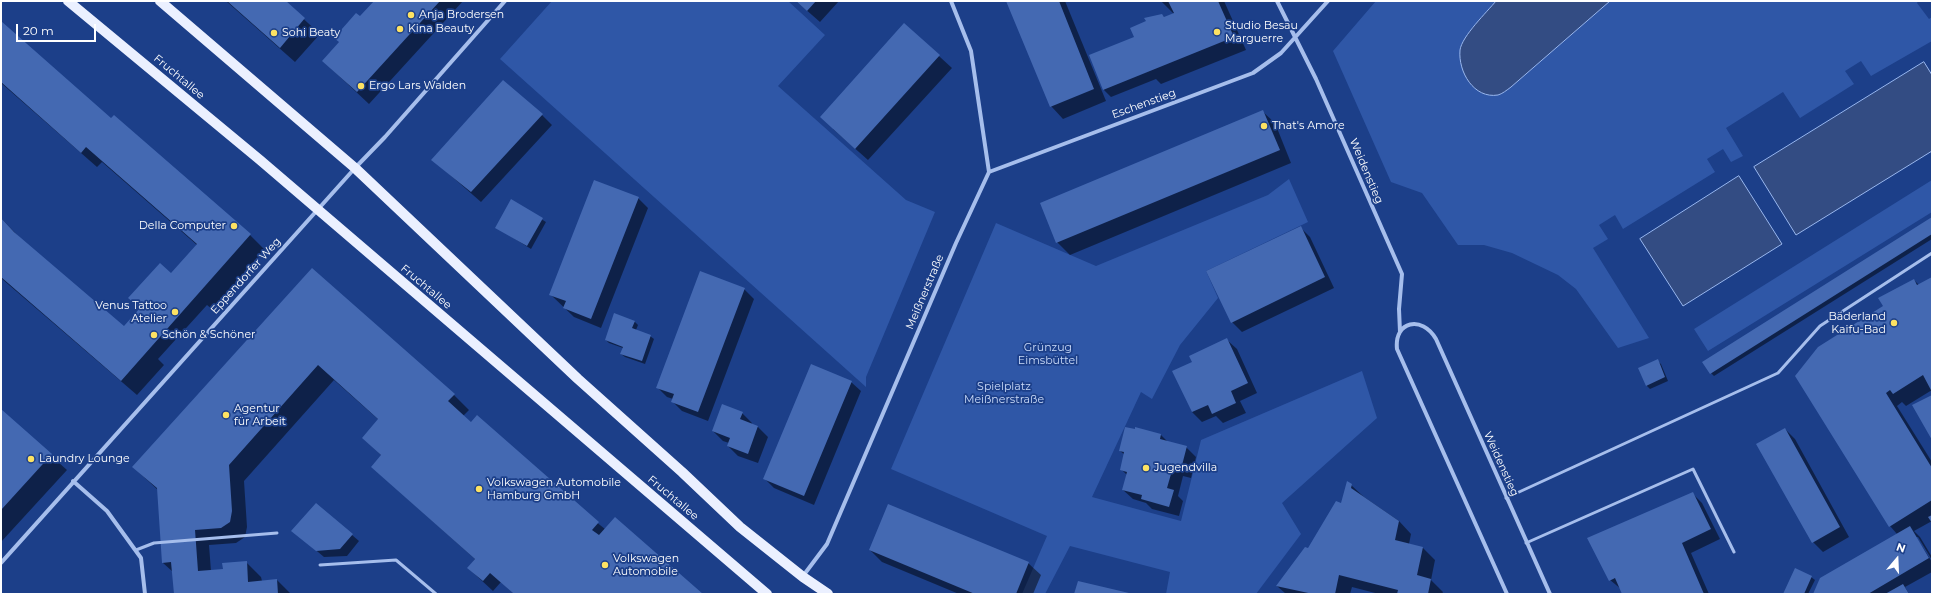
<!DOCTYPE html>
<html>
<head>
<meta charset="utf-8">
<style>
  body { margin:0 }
  #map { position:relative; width:1933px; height:595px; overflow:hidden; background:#1c3f89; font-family:Montserrat,sans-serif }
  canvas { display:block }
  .frame { position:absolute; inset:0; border:2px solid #fff; pointer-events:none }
  .north { position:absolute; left:1877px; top:539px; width:40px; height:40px; -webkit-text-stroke:3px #1c3f89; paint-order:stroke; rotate:19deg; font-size:11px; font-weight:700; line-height:16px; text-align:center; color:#fff }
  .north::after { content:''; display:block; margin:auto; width:14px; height:18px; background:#fff; clip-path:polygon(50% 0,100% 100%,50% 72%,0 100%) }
  .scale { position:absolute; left:16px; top:24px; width:80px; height:18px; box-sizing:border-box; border:2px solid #fff; border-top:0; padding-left:5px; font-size:12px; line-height:14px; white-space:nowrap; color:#fff; -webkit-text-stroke:3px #1c3f89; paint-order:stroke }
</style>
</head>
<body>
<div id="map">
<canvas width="1933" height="595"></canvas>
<div class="frame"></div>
<div class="north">N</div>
<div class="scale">20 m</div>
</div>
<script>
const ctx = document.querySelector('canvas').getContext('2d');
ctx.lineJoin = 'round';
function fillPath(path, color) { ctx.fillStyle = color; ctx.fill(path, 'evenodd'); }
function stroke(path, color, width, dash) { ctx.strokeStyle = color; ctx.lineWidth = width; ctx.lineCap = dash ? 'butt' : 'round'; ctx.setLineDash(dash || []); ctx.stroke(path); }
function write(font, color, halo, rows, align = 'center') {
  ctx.font = font + ' Montserrat,sans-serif'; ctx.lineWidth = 3.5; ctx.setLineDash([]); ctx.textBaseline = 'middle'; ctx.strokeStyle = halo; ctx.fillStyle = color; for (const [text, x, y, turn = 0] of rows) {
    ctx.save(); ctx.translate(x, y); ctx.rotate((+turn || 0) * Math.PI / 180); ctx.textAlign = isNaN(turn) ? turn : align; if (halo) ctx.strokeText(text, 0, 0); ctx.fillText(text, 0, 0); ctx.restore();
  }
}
fillPath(new Path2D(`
  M 552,1 L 788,1 L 825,35 L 778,86 L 906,200 L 935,212 L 866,377 L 866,387 L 500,59 Z
  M 1376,1 L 1496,1 L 1467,36 L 1460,49 L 1486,95 L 1499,95 L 1511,87 L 1610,1 L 1918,1 L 1917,3 L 1929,19 L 1932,17 L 1932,41 L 1871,76 L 1861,61 L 1845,71 L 1854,84 L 1800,118 L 1783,92 L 1726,128 L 1743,156 L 1731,162 L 1723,149 L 1707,159 L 1715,172 L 1623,229 L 1615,215 L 1599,225 L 1608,239 L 1593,248 L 1649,338 L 1618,348 L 1576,289 L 1558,275 L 1512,253 L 1484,245 L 1458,245 L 1422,193 L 1391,182 L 1333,51 Z
  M 1289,179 L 1308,222 L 1206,271 L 1218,298 L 1180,345 L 1152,399 L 1141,392 L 1092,497 L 1181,521 L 1201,440 L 1362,371 L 1377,418 L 1282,503 L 1301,534 L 1256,594 L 1166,594 L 1170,572 L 1070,546 L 1045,594 L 1022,594 L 1047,536 L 891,469 L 996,223 L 1096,266 L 1268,195 Z
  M 1932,180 L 1932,212 L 1708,351 L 1694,329 Z`), '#2f57a7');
const water = new Path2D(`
  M 1496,1 L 1610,1 L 1511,87 C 1507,90 1502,94 1498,95 C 1474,99 1458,72 1460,50 C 1462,36 1487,12 1496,1 Z
  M 1924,62 L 1932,75 L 1932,151 L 1796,235 L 1754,167 Z
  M 1739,176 L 1782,244 L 1683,306 L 1640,239 Z`);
fillPath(water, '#334c83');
stroke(water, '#99b7ee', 1);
fillPath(new Path2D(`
  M 226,1 L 284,1 L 320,34 L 295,62 Z
  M 375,1 L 463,1 L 369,104 L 323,61 Z
  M 796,1 L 839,1 L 820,22 Z
  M 1007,1 L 1065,1 L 1106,101 L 1063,119 L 1051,106 Z
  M 1161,1 L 1224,1 L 1246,50 L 1161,84 L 1156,79 L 1111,97 L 1104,90 L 1090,56 L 1135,38 L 1162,15 L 1165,18 L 1174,14 Z
  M 1,23 L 112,120 L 250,235 L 265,250 L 213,310 L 207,305 L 158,359 L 164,365 L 137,395 L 2,279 L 1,280 L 1,218 L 20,238 L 131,335 L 140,309 L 130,298 L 172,274 L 197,245 L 102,162 L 97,167 L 1,83 Z
  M 904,24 L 952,68 L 868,160 L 833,129 Z
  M 1262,111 L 1275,123 L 1291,163 L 1070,255 L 1057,242 Z
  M 542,115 L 552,125 L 481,202 L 433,160 Z
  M 638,198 L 648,208 L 601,328 L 574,317 L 551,295 Z
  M 512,201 L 546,222 L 531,249 L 496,227 Z
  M 1932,219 L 1932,239 L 1714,376 L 1711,373 Z
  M 1300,227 L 1310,237 L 1334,288 L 1242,332 L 1232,322 Z
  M 312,269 L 454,395 L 469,410 L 463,416 L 605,529 L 702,594 L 514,594 L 501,582 L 493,591 L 468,568 L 475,559 L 372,467 L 382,456 L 363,438 L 379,420 L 334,380 L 244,481 L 247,527 L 245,537 L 236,543 L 209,545 L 211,571 L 224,570 L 246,562 L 261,577 L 262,581 L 277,580 L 291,594 L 175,594 L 173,572 L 163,563 L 158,490 L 133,467 Z
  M 1932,278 L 1932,390 L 1906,406 L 1902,402 L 1897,406 L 1932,462 L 1932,521 L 1914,531 L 1920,537 L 1932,557 L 1932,560 L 1918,537 L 1916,537 L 1932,562 L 1932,572 L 1905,587 L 1909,594 L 1814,594 L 1897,534 L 1890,526 L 1796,376 L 1884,306 L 1914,280 L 1919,285 Z
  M 744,289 L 754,299 L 708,421 L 682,411 L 672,401 L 673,399 L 667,397 L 658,388 Z
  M 634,321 L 638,325 L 636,330 L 650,336 L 654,339 L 645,364 L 625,357 L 621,354 L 623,348 L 609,343 L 606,340 Z
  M 1227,340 L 1237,349 L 1257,393 L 1240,401 L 1246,413 L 1223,423 L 1216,416 L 1202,422 L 1192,412 L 1193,362 Z
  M 1657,361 L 1661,364 L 1668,381 L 1650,389 L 1646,385 Z
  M 851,382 L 861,391 L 814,505 L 774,488 L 764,478 Z
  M 1,411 L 67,470 L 1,542 L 2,468 Z
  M 742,413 L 752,423 L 751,425 L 758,427 L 768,437 L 758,463 L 738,456 L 728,446 L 729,443 L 723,441 L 713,431 Z
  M 1785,429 L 1795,439 L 1849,537 L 1823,552 L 1813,542 Z
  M 1161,435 L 1168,442 L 1186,447 L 1196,457 L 1191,478 L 1183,476 L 1178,496 L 1183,501 L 1179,516 L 1152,509 L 1146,503 L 1133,499 L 1123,490 L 1127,475 L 1121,469 L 1125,455 L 1120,451 Z
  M 1351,485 L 1364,497 L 1399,521 L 1411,534 L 1409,544 L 1423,548 L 1435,560 L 1431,580 L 1443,592 L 1442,594 L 1379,594 L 1352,587 L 1350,594 L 1286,594 L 1277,586 L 1309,549 L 1342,504 Z
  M 1692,493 L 1702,503 L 1720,539 L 1691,553 L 1709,594 L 1623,594 L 1621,589 L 1610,580 Z
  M 293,531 L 352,535 L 359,541 L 347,556 L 324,557 Z
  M 870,550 L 1028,563 L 1041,575 L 1033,594 L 959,594 L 882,562 Z
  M 1811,577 L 1815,580 L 1808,594 L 1784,594 Z`), '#0007');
fillPath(new Path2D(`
  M 227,1 L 286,1 L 305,18 L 280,48 Z
  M 374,1 L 440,1 L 357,92 L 322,61 L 339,42 L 334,38 L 356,13 L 360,16 Z
  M 796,1 L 816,1 L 807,11 Z
  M 1006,1 L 1059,1 L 1094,89 L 1050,107 Z
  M 1168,1 L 1218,1 L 1234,37 L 1103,90 L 1089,55 L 1134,37 L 1130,28 L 1146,21 L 1144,18 L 1162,14 L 1164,17 L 1174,13 Z
  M 1,21 L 111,118 L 114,115 L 251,234 L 121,381 L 1,277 L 1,218 L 14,232 L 124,326 L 140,308 L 128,298 L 160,263 L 171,273 L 197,244 L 86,147 L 81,153 L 1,82 Z
  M 904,23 L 940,55 L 855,149 L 820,117 Z
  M 503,80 L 543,114 L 471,192 L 431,160 Z
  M 1263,110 L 1280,150 L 1056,243 L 1040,203 Z
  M 594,180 L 639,197 L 591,319 L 563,308 L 566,301 L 549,295 Z
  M 511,199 L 543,218 L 527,246 L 495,228 Z
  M 1932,217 L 1932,234 L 1710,374 L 1702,362 Z
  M 1301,226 L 1325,277 L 1231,323 L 1206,271 Z
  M 312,268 L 455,394 L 448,401 L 471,422 L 477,415 L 599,522 L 592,530 L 599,535 L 615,517 L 703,594 L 514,594 L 490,573 L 483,581 L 467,568 L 475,559 L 371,467 L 381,455 L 362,438 L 378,419 L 318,365 L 229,465 L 232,511 L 230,522 L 221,528 L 195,530 L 198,571 L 223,569 L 222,563 L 247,561 L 248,582 L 277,579 L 278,594 L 174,594 L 171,562 L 162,563 L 157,488 L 132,467 Z
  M 700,271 L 745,288 L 698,412 L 671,402 L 674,394 L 656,388 Z
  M 1932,277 L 1932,392 L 1923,375 L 1893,394 L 1890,390 L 1886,393 L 1932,468 L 1932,500 L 1889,527 L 1795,376 L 1818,347 L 1883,306 L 1878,298 L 1914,279 L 1917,285 Z
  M 614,313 L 635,321 L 632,328 L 651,335 L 642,361 L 620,354 L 623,347 L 605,340 Z
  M 1227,338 L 1248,383 L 1231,391 L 1236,403 L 1212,414 L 1208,405 L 1192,412 L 1172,371 L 1192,362 L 1189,356 Z
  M 1658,359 L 1665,377 L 1646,386 L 1638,368 Z
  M 811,364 L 852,381 L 804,496 L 763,479 Z
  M 1932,395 L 1932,440 L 1912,405 Z
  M 722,404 L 743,412 L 740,419 L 758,426 L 748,454 L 727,446 L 730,438 L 712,431 Z
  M 1,409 L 52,454 L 1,510 L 2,467 Z
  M 1125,427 L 1135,429 L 1135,427 L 1161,434 L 1160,439 L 1187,446 L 1181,469 L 1173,467 L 1167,488 L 1174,490 L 1169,507 L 1141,499 L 1142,495 L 1122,490 L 1127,472 L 1120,470 L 1124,452 L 1119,451 Z
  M 1785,428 L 1840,527 L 1812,543 L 1756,444 Z
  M 1347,481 L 1352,484 L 1351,488 L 1399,521 L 1395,540 L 1423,547 L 1417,575 L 1431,579 L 1428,594 L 1397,594 L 1398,590 L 1339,575 L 1335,594 L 1313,594 L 1276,586 L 1305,547 L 1308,548 L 1336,501 L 1341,503 Z
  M 1693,492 L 1711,529 L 1682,543 L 1704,594 L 1622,594 L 1615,578 L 1609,581 L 1587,538 Z
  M 316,503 L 353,534 L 340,549 L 316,551 L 291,531 Z
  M 888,504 L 1029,562 L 1016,594 L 975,594 L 869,550 Z
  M 1932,515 L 1932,523 L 1928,517 Z
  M 1910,526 L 1929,558 L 1868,594 L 1813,594 L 1820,578 Z
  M 1795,568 L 1812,576 L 1804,594 L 1783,594 Z
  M 1078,581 L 1129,593 L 1129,594 L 1074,594 Z
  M 1903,584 L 1909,594 L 1885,594 Z`), '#4469b2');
stroke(new Path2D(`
  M 1506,498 L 1778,373 L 1820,326 L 1932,253
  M 1526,543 L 1693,469 L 1734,552
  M 136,550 L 154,543 L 277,533
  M 320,565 L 396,560 L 436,594`), '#a6beec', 3);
stroke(new Path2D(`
  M 1277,1 L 1316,79 L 1402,274 L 1399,309 L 1400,332
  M 989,172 L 1253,73 L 1281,53 L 1328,1
  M 73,481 L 107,511 L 141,558 L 145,594
  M 1,563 L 355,168 L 385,137 L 505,1
  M 803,576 L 827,544 L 956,243 L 989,172 L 971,51 L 951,1
  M 1507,594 L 1397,349 C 1394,321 1422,315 1436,339 L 1550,594`), '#a6beec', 4);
stroke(new Path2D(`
  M 68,1 L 260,160 L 767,594
  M 160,1 L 355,168 L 578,379 L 682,472 L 740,527 L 803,577 L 828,594`), '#ebf0ff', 10);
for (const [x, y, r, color] of [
  [411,15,4,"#fde263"],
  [400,29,4,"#fde263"],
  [1217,32,4,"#fde263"],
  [274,33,4,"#fde263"],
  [361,86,4,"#fde263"],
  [1264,126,4,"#fde263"],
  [234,226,4,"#fde263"],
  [175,312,4,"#fde263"],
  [1894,323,4,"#fde263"],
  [154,335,4,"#fde263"],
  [226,415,4,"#fde263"],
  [31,459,4,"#fde263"],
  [1146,468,4,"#fde263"],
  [479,489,4,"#fde263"],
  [605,565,4,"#fde263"]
]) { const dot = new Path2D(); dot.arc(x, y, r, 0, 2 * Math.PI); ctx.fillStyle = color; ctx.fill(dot); stroke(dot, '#1c3f89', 1.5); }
write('11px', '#fff', '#1c3f89', [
  ["Anja Brodersen",419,15],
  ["Studio Besau",1225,26],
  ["Marguerre",1225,39],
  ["Kina Beauty",408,29],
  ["Sohi Beaty",282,33],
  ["Ergo Lars Walden",369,86],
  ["That's Amore",1272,126],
  ["Della Computer",226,226,"right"],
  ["Venus Tattoo",167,306,"right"],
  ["Atelier",167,319,"right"],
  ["Bäderland",1886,317,"right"],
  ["Kaifu-Bad",1886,330,"right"],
  ["Schön & Schöner",162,335],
  ["Agentur",234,409],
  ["für Arbeit",234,422],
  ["Laundry Lounge",39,459],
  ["Jugendvilla",1154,468],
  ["Volkswagen Automobile",487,483],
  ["Hamburg GmbH",487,496],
  ["Volkswagen",613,559],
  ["Automobile",613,572]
], 'left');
write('11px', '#fff', '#1c3f89', [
  ["Fruchtallee",179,77,40],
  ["Eschenstieg",1144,104,-20],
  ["Weidenstieg",1366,171,67],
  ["Eppendorfer Weg",246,276,-48],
  ["Fruchtallee",426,287,40],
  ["Meißnerstraße",925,292,-67],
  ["Weidenstieg",1501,464,66],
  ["Fruchtallee",673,498,40]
]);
write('11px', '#cbdbf9', '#1c3f89', [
  ["Grünzug",1048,348],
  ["Eimsbüttel",1048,361],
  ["Spielplatz",1004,387],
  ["Meißnerstraße",1004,400]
]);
</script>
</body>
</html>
